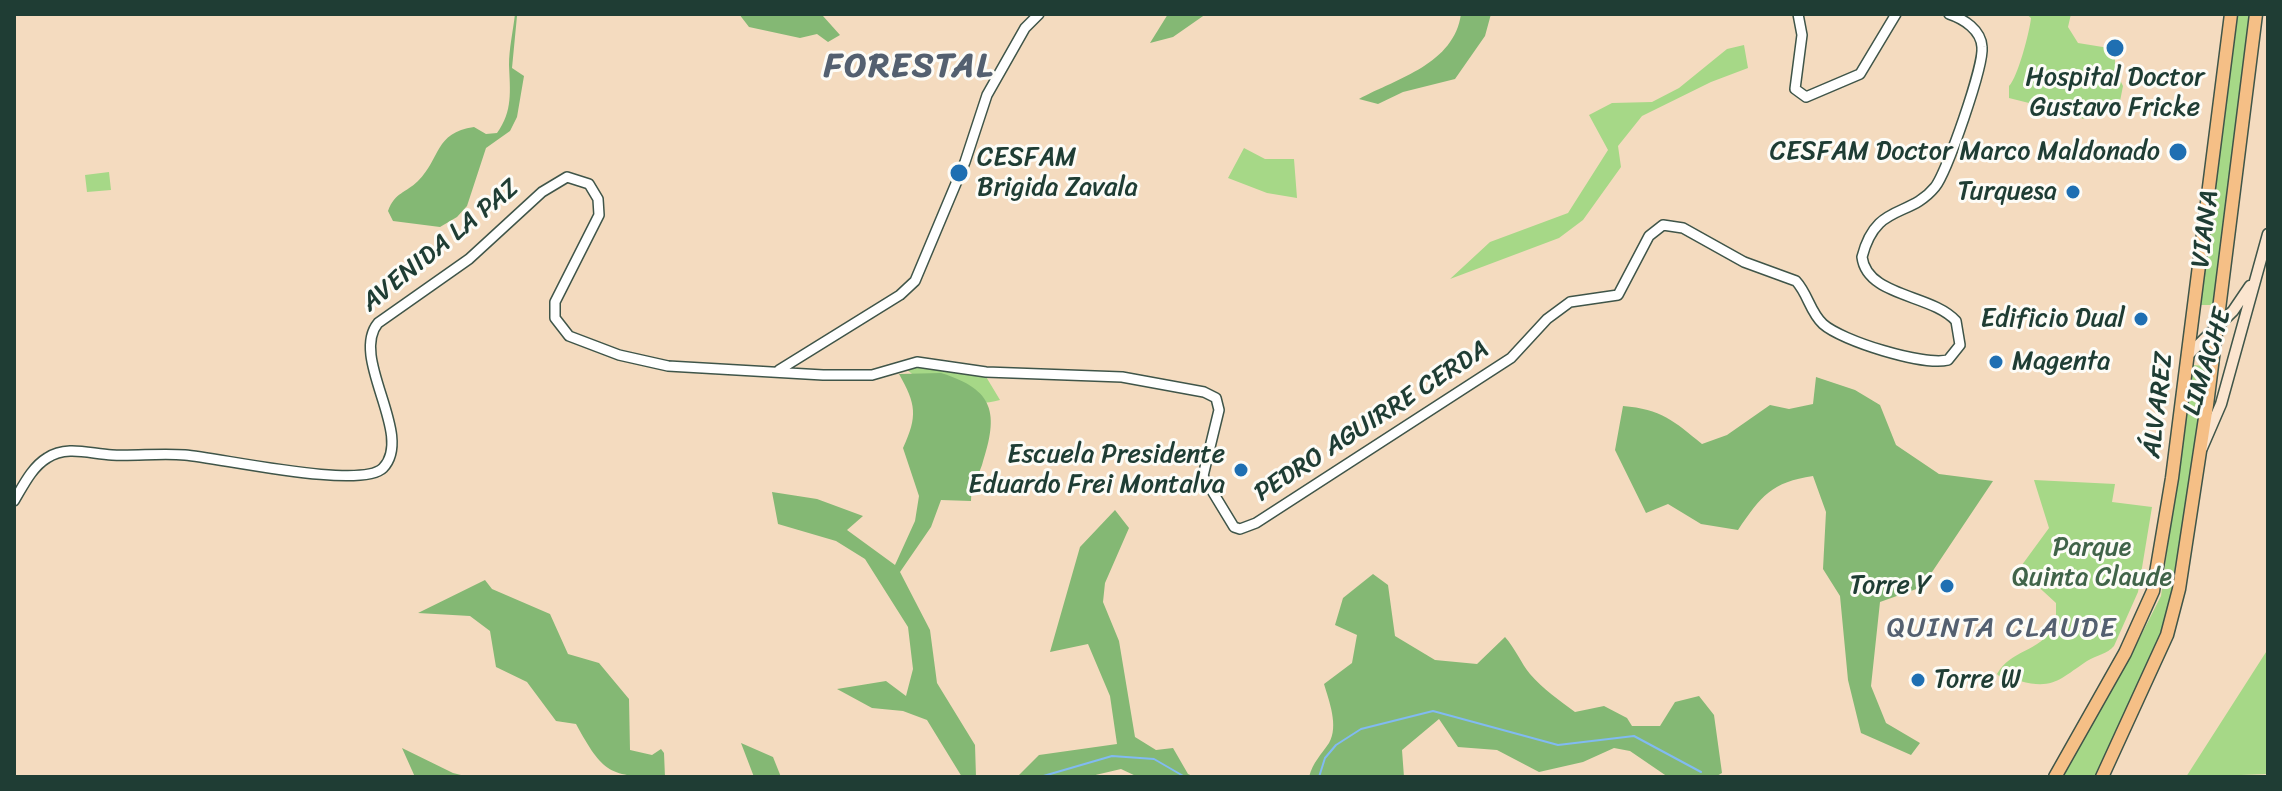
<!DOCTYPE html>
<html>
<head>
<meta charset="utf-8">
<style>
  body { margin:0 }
  #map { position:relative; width:2282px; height:791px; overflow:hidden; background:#f4dbbf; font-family:Sriracha,sans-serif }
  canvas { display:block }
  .frame { position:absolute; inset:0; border:16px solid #1f3d34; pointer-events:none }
</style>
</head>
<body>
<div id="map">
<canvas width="2282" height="791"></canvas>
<div class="frame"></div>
</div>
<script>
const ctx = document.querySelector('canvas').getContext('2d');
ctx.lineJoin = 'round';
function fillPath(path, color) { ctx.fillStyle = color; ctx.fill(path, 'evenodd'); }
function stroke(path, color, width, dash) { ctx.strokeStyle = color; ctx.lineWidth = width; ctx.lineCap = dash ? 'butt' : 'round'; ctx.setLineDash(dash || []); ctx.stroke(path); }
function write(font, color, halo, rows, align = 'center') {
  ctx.font = font + ' Sriracha,sans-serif'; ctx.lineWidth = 6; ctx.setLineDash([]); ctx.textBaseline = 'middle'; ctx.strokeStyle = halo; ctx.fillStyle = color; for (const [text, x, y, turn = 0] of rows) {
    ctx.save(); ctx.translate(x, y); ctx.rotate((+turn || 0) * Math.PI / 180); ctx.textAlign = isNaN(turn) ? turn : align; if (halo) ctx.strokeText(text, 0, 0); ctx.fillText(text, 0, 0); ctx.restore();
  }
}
fillPath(new Path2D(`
  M 2026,14 L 2071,14 L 2068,27 L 2078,43 L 2115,49 L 2115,70 L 2123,86 L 2120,101 L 2092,109 L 2083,119 L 2067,108 L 2053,109 L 2009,98 L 2009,86 C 2018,77 2030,30 2031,18 Z
  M 2237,14 L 2252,14 L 2214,305 L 2200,305 Z
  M 1744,45 L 1748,68 L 1711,82 L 1642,116 L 1618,146 L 1621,167 L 1583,220 L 1559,238 L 1450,279 L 1490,242 L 1568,213 L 1608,150 L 1589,115 L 1612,103 L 1652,102 L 1679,88 L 1727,49 Z
  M 1244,148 L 1265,159 L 1294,159 L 1297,198 L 1267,193 L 1228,178 Z
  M 109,172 L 111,190 L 87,192 L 85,175 Z
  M 931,365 L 985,375 L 1000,400 C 963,410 932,392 905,368 Z
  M 2192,365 L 2207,366 L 2175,595 L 2164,630 L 2100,777 L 2059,777 L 2129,659 L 2161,596 Z
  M 2034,480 L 2115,484 L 2112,502 L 2152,507 L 2138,592 L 2114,646 C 2107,654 2097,655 2087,661 C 2060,679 2053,690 2020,681 C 2009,679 2005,682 1997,674 C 2011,649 2037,654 2056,625 L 2056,603 L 2019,569 L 2049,528 Z
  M 2268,649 L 2268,774 L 2186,777 Z`), '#a6d887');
fillPath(new Path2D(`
  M 515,14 L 520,14 L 517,16 L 512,68 L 524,76 L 517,117 L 510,131 L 486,148 L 467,206 L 457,217 L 440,227 L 393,221 L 388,211 C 395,192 406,193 418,181 C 441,158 434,133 474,127 L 486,134 L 497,133 C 513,111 510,91 509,65 C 509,49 513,31 515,14 Z
  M 739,14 L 823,16 L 840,35 L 828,42 L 817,34 L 800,38 L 749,27 Z
  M 1168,14 L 1206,14 L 1173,37 L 1150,43 Z
  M 1461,14 L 1491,14 L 1485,36 L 1455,79 L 1403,92 L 1378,104 L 1359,99 C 1398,78 1454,64 1461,14 Z
  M 941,373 C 995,390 999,413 982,465 C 977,479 971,485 971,501 L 941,500 L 931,527 L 900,572 L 930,630 L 937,683 L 975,745 L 976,777 L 962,777 L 927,720 L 903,711 L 872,708 L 837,689 L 886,681 L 906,696 L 913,669 L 908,627 L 865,559 L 836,541 L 778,524 L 772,492 L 817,499 L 863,516 L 847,530 L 895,565 L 915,521 L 919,496 L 903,448 C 918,416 916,404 899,374 Z
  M 1816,377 L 1855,390 L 1880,405 L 1896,445 L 1939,474 L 1993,481 L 1922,587 L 1880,602 L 1871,686 L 1886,723 L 1920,743 L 1911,755 L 1861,733 L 1848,680 L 1840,596 L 1823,569 L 1826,512 L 1813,476 C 1772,482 1761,496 1738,530 L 1701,524 L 1668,504 L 1646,513 L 1615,450 L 1623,406 C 1661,409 1674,421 1702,444 L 1727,435 L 1770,405 L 1789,409 L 1813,404 Z
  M 1115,510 L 1129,528 L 1105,583 L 1103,602 L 1119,641 L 1135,737 L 1156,750 L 1173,748 L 1188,774 L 1195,777 L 1138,777 L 1121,769 L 1087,777 L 1017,777 L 1039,755 L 1117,744 L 1110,696 L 1088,644 L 1050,652 L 1080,547 Z
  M 1373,574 L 1388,585 L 1395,636 L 1435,660 L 1477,664 L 1505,637 C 1515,648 1521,663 1530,674 C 1543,689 1560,701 1575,712 L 1604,706 L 1627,718 L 1632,726 L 1660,726 L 1675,702 L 1699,696 L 1714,715 L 1722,773 L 1715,777 L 1668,777 L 1630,751 L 1614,748 L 1583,762 L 1539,772 L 1497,750 L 1458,747 L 1439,719 L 1402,750 L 1404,777 L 1309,777 C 1313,762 1321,755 1329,743 C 1339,726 1329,701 1324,684 L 1352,663 L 1357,635 L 1335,625 L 1343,598 Z
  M 485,580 L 492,589 L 550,614 L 568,654 L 599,663 L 629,699 L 630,750 L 652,755 L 661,749 L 664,753 L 665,777 C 609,777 603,773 576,724 L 556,721 L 527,682 L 496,667 L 490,631 L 470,616 L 418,613 Z
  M 741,743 L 773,757 L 781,777 L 754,777 Z
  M 402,748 L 453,773 L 469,777 L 415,777 Z`), '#84b874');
stroke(new Path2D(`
  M 1040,777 L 1112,756 L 1154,759 L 1185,777
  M 1319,777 L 1325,758 L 1336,745 L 1361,729 L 1433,711 L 1558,745 L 1634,736 L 1701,772`), '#81baf2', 2);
const tertiary = new Path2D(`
  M 1798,14 L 1802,35 L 1795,89 L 1806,97 L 1860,74 L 1896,14
  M 779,370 L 900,295 L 915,281 L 965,162 L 987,95 L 1025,28 L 1039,14
  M 14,501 C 23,486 32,467 47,458 C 67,445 90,454 112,455 C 137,456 161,453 185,455 C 221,458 361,490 383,468 C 415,435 349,358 378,323 L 469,259 L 542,192 L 567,177 L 589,184 L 598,199 L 599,215 L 555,302 L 555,318 L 569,336 L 619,355 L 668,366 L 823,375 L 872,375 L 917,362 L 986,372 L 1122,377 L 1204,392 L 1216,398 L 1219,410 L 1203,476 L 1234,527 L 1240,529 L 1256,523 L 1511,358 L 1547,319 L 1570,302 L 1618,295 L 1649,236 L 1663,225 L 1683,228 L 1744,262 L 1796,281 C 1808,294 1810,312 1823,324 C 1842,341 1923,366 1948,360 L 1960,345 L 1956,321 C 1932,294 1867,297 1862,257 C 1876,202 1909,219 1935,187 C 1947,172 1984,66 1982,47 C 1981,30 1964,19 1949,14`);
const secondary = new Path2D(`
  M 2187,356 L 2233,311 L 2250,286
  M 2202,448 L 2221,404 L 2268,234`);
const primary = new Path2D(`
  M 2055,777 L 2125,653 L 2153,591 L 2172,478 L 2231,14
  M 2102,777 L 2167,635 L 2179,589 L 2207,405 L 2256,14`);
stroke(tertiary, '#3f5549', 12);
stroke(secondary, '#3f5549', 13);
stroke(primary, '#3f5549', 15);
stroke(tertiary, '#fff', 9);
stroke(secondary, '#fbe5cf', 10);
stroke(primary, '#f5bf86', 12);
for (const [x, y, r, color] of [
  [2115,48,10,"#1f6fb2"],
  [2178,152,10,"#1f6fb2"],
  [959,173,10,"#1f6fb2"],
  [2073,192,8,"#1f6fb2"],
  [2141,319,8,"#1f6fb2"],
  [1996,362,8,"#1f6fb2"],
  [1241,470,8,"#1f6fb2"],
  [1947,586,8,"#1f6fb2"],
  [1918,680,8,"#1f6fb2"]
]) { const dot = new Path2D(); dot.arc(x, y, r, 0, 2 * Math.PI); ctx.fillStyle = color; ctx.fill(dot); stroke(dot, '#fdfcf7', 3); }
write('26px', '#1f3d34', '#fdfcf7', [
  ["Hospital Doctor",2115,78,"center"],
  ["Gustavo Fricke",2115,108,"center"],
  ["CESFAM Doctor Marco Maldonado",2160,152],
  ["CESFAM",977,158,"left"],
  ["Brigida Zavala",977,188,"left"],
  ["Turquesa",2057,192],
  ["Edificio Dual",2125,319],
  ["Magenta",2012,362,"left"],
  ["Escuela Presidente",1225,455],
  ["Eduardo Frei Montalva",1225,485],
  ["Torre Y",1931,586],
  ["Torre W",1934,680,"left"]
], 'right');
write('26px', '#1f3d34', '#fdfcf7', [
  ["VIANA",2206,229,-83],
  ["AVENIDA LA PAZ",441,246,-39],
  ["LIMACHE",2208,362,-73],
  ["ÁLVAREZ",2159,405,-83],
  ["PEDRO AGUIRRE CERDA",1372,422,-33]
]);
write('26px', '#416449', '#fdfcf7', [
  ["Parque",2092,548],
  ["Quinta Claude",2092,578]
]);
ctx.letterSpacing = '2px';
write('28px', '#546070', '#fdfcf7', [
  ["QUINTA CLAUDE",2002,629]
]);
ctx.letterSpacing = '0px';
ctx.letterSpacing = '2px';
write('bold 34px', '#546070', '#fdfcf7', [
  ["FORESTAL",909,67]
]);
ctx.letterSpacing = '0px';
</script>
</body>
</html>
